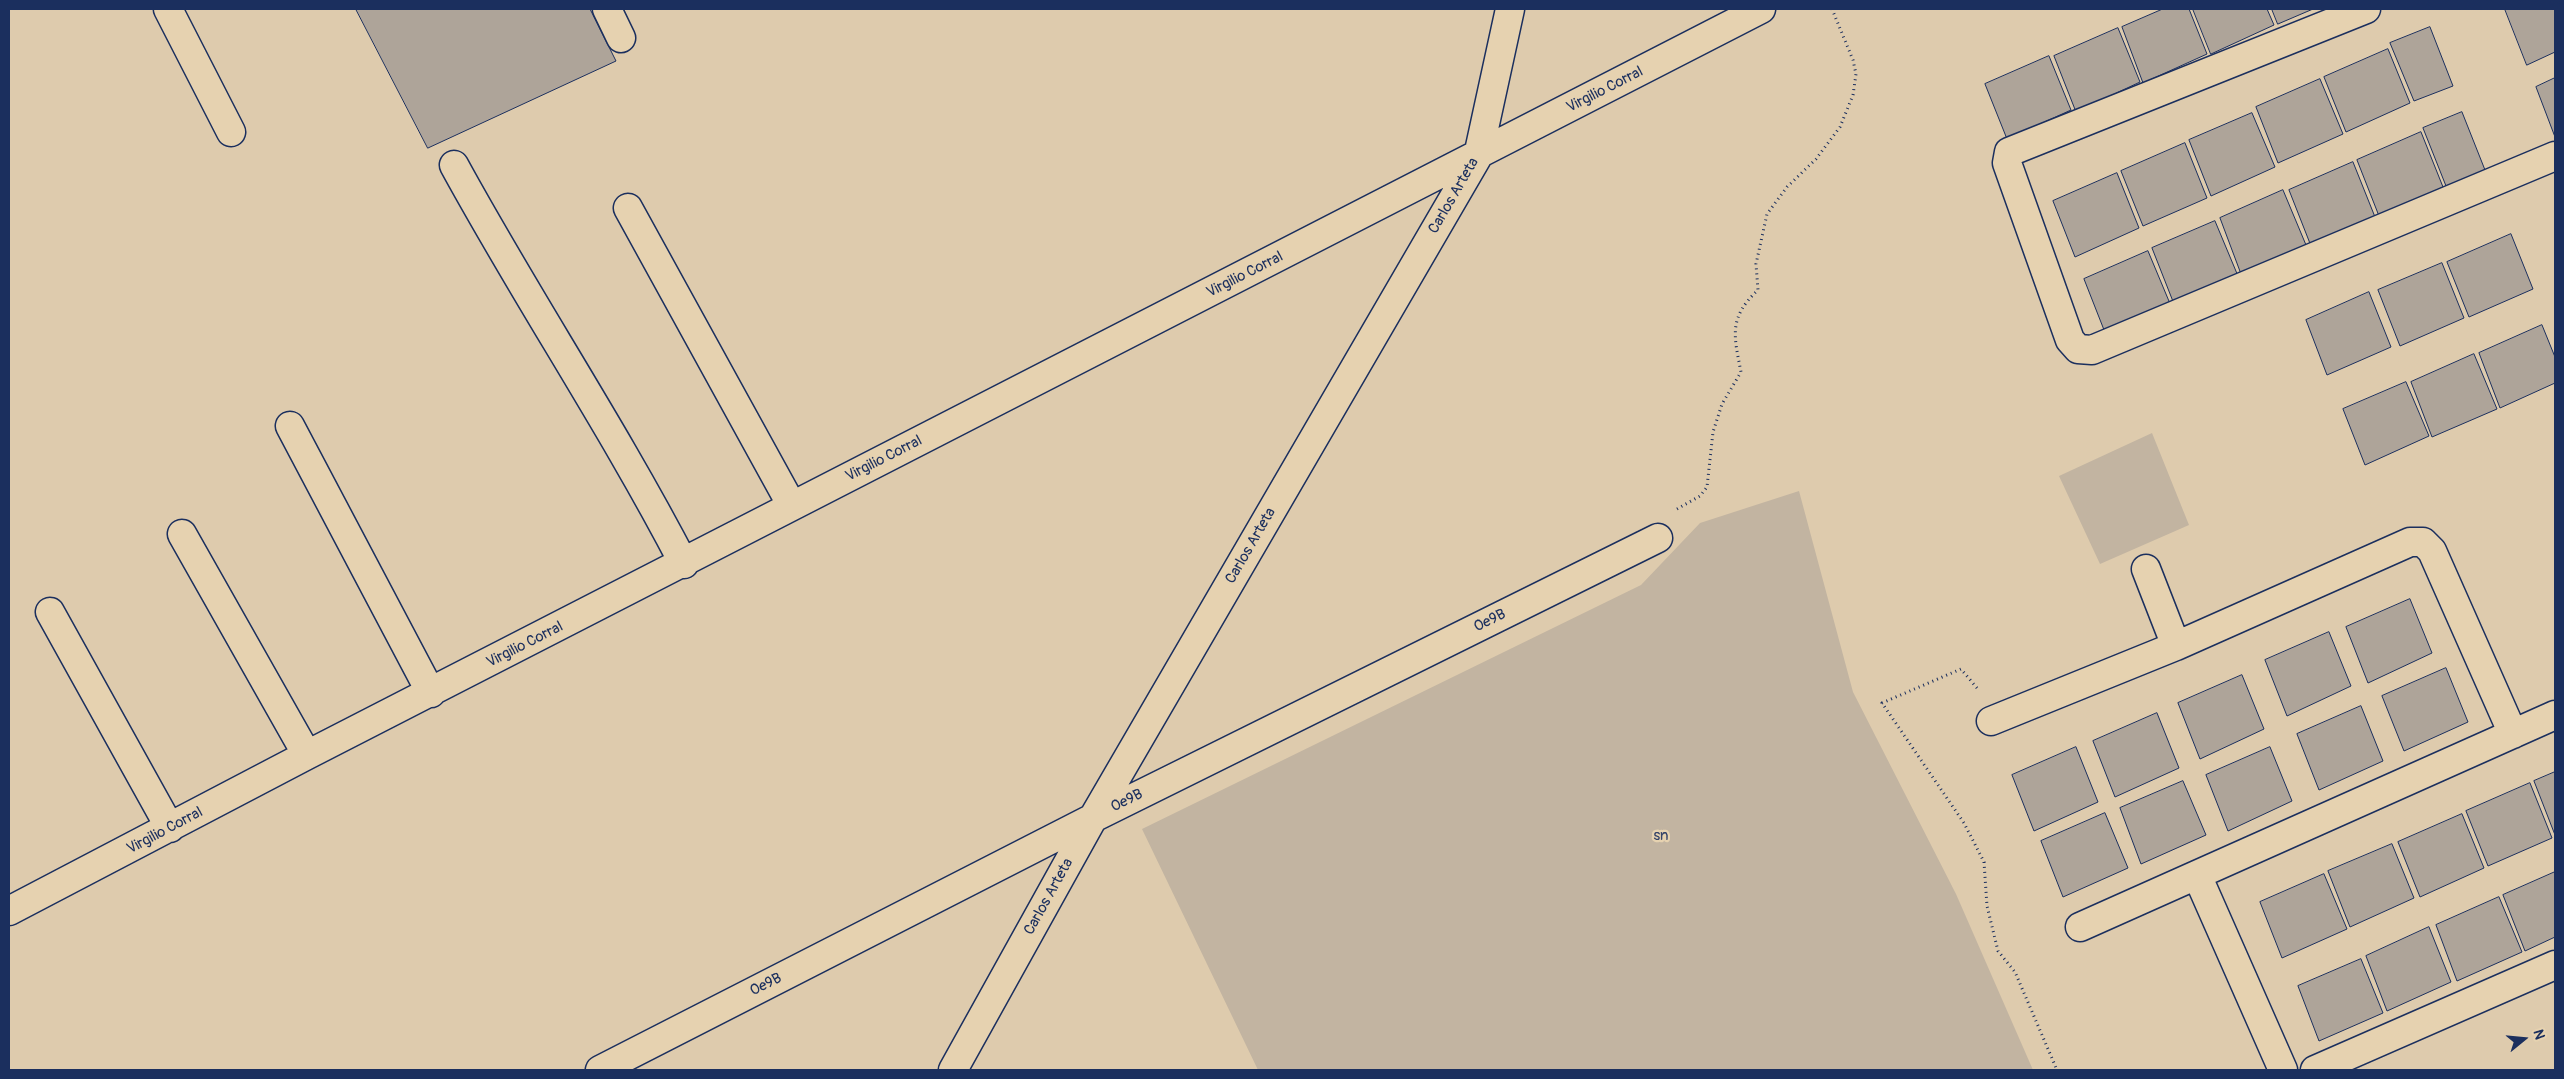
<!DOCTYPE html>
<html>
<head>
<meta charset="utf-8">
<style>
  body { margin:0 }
  #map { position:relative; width:2564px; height:1079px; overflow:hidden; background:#decbad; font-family:Pangolin,sans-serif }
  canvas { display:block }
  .frame { position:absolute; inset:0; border:10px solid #1b2f5e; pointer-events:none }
  .north { position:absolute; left:2499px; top:1014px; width:50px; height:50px; -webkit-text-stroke:4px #e6d2b0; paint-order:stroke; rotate:73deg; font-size:14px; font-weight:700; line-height:20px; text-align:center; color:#1b2f5e }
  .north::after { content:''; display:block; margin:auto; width:18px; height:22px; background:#1b2f5e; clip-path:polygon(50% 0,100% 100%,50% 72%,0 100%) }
</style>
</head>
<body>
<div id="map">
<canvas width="2564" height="1079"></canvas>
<div class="frame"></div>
<div class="north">N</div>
</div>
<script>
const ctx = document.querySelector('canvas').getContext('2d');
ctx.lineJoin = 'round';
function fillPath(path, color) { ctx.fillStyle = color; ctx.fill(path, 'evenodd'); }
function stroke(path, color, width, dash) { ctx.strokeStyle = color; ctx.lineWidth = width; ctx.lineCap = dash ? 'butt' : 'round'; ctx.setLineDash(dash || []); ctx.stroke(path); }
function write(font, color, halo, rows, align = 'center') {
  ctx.font = font + ' Pangolin,sans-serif'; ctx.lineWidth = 4.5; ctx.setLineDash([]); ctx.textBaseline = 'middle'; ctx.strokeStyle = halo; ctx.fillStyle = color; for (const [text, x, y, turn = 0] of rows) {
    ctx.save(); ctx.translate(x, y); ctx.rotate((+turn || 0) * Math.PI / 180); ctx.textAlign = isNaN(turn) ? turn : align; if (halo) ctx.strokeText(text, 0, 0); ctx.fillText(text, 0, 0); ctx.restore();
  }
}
fillPath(new Path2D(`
  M 2152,433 L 2189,525 L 2100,564 L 2059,476 Z
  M 1799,491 L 1853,692 L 1956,894 L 2033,1070 L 1258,1070 L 1142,829 L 1641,585 L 1700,523 Z`), '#c2b4a1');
const building = new Path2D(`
  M 356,9 L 590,9 L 616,61 L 428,148 Z
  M 2163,9 L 2189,9 L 2207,54 L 2143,83 L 2122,27 Z
  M 2193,9 L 2267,9 L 2274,25 L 2211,54 Z
  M 2272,9 L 2313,9 L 2278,24 Z
  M 2505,9 L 2555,9 L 2555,52 L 2527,65 Z
  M 2430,27 L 2453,86 L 2414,101 L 2390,43 Z
  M 2118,28 L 2140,82 L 2076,112 L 2054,56 Z
  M 2388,49 L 2410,103 L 2346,132 L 2324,77 Z
  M 2049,56 L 2071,110 L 2007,139 L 1985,84 Z
  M 2555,78 L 2555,137 L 2536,87 Z
  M 2320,79 L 2343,134 L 2278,163 L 2256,107 Z
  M 2462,112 L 2485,170 L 2446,186 L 2423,128 Z
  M 2252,113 L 2275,167 L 2211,196 L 2189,140 Z
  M 2421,132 L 2443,187 L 2379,216 L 2357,160 Z
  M 2185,143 L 2207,198 L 2143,226 L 2121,171 Z
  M 2353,162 L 2375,217 L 2311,246 L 2289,190 Z
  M 2117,173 L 2139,228 L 2075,257 L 2053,201 Z
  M 2283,190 L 2306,245 L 2241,274 L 2220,218 Z
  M 2215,221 L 2238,276 L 2174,304 L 2152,248 Z
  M 2511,234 L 2533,289 L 2469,317 L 2447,262 Z
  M 2148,251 L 2171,306 L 2106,335 L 2084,279 Z
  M 2442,263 L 2464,318 L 2400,346 L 2378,290 Z
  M 2369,292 L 2391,347 L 2327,375 L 2306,320 Z
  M 2542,325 L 2555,357 L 2555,383 L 2500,408 L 2479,353 Z
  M 2474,354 L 2497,409 L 2432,437 L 2411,382 Z
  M 2406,382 L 2429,436 L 2365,465 L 2343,409 Z
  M 2410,599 L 2432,653 L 2368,683 L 2346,627 Z
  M 2329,632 L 2351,686 L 2287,716 L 2265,660 Z
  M 2446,668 L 2468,722 L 2404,751 L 2382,696 Z
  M 2242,675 L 2264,729 L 2200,759 L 2178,703 Z
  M 2361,706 L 2383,761 L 2319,790 L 2297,734 Z
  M 2157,713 L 2179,768 L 2115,797 L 2093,741 Z
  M 2076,747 L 2098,802 L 2034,831 L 2012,775 Z
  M 2270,747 L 2292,801 L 2228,831 L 2206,775 Z
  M 2555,772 L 2555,835 L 2534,781 Z
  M 2183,781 L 2206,835 L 2141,864 L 2120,808 Z
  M 2530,783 L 2552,838 L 2488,866 L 2466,811 Z
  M 2105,813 L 2128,868 L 2063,897 L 2041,841 Z
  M 2462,814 L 2484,868 L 2420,897 L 2398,842 Z
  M 2392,844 L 2414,898 L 2350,927 L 2328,871 Z
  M 2555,872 L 2555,937 L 2525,951 L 2503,895 Z
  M 2324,874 L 2347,929 L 2282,958 L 2260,902 Z
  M 2499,897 L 2522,952 L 2457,981 L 2436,925 Z
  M 2429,927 L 2451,982 L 2387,1011 L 2366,956 Z
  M 2361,959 L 2383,1013 L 2319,1041 L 2298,986 Z`);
fillPath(building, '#aea499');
stroke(building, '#1b2f5e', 1);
const minor = new Path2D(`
  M 168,9 L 231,132
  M 607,9 L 621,38
  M 2366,9 L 2009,152 L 2007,163 L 2070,340 L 2078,349 L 2092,350 L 2555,156
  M 454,165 C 527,299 613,427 684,564
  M 628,208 L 792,506
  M 290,426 L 431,693
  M 182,534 L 307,755
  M 2146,569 L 2176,646
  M 50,612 L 170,828
  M 1991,721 L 2176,646 L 2410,542 L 2423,542 L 2432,551 L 2513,734
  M 2197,875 L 2283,1070
  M 9,911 L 307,755 L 1761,9
  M 2080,927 L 2555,715
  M 600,1070 L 1093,818 L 1658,538
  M 953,1070 L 1093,818 L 1478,156 L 1510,9
  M 2315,1070 L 2555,965`);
stroke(minor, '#1b2f5e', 31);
stroke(new Path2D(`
  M 1677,509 L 1700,496 L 1707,487 L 1713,432 L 1722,404 L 1741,372 C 1734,336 1728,318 1758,290 L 1756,264 L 1767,214 L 1787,187 L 1816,159 L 1840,127 L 1853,95 L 1856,74 L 1853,60 L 1832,9
  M 1977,688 L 1961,669 L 1882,703 L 1964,823 L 1984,862 L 1987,906 L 1998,951 L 2015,972 L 2057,1070`), '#1b2f5e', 3, [1, 4]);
stroke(minor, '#e6d2b0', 28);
write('15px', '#1b2f5e', '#e6d2b0', [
  ["Virgilio Corral",1605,90,-27],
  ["Carlos Arteta",1454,196,-60],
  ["Virgilio Corral",1245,275,-27],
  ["Virgilio Corral",884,459,-27],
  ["Carlos Arteta",1251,546,-60],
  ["Oe9B",1490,621,-26],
  ["Virgilio Corral",525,645,-27],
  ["Oe9B",1127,801,-26],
  ["Virgilio Corral",165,831,-28],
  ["Carlos Arteta",1049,897,-61],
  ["Oe9B",766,985,-27]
]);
write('15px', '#344368', '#e6d2b0', [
  ["sn",1661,836]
]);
</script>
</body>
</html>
